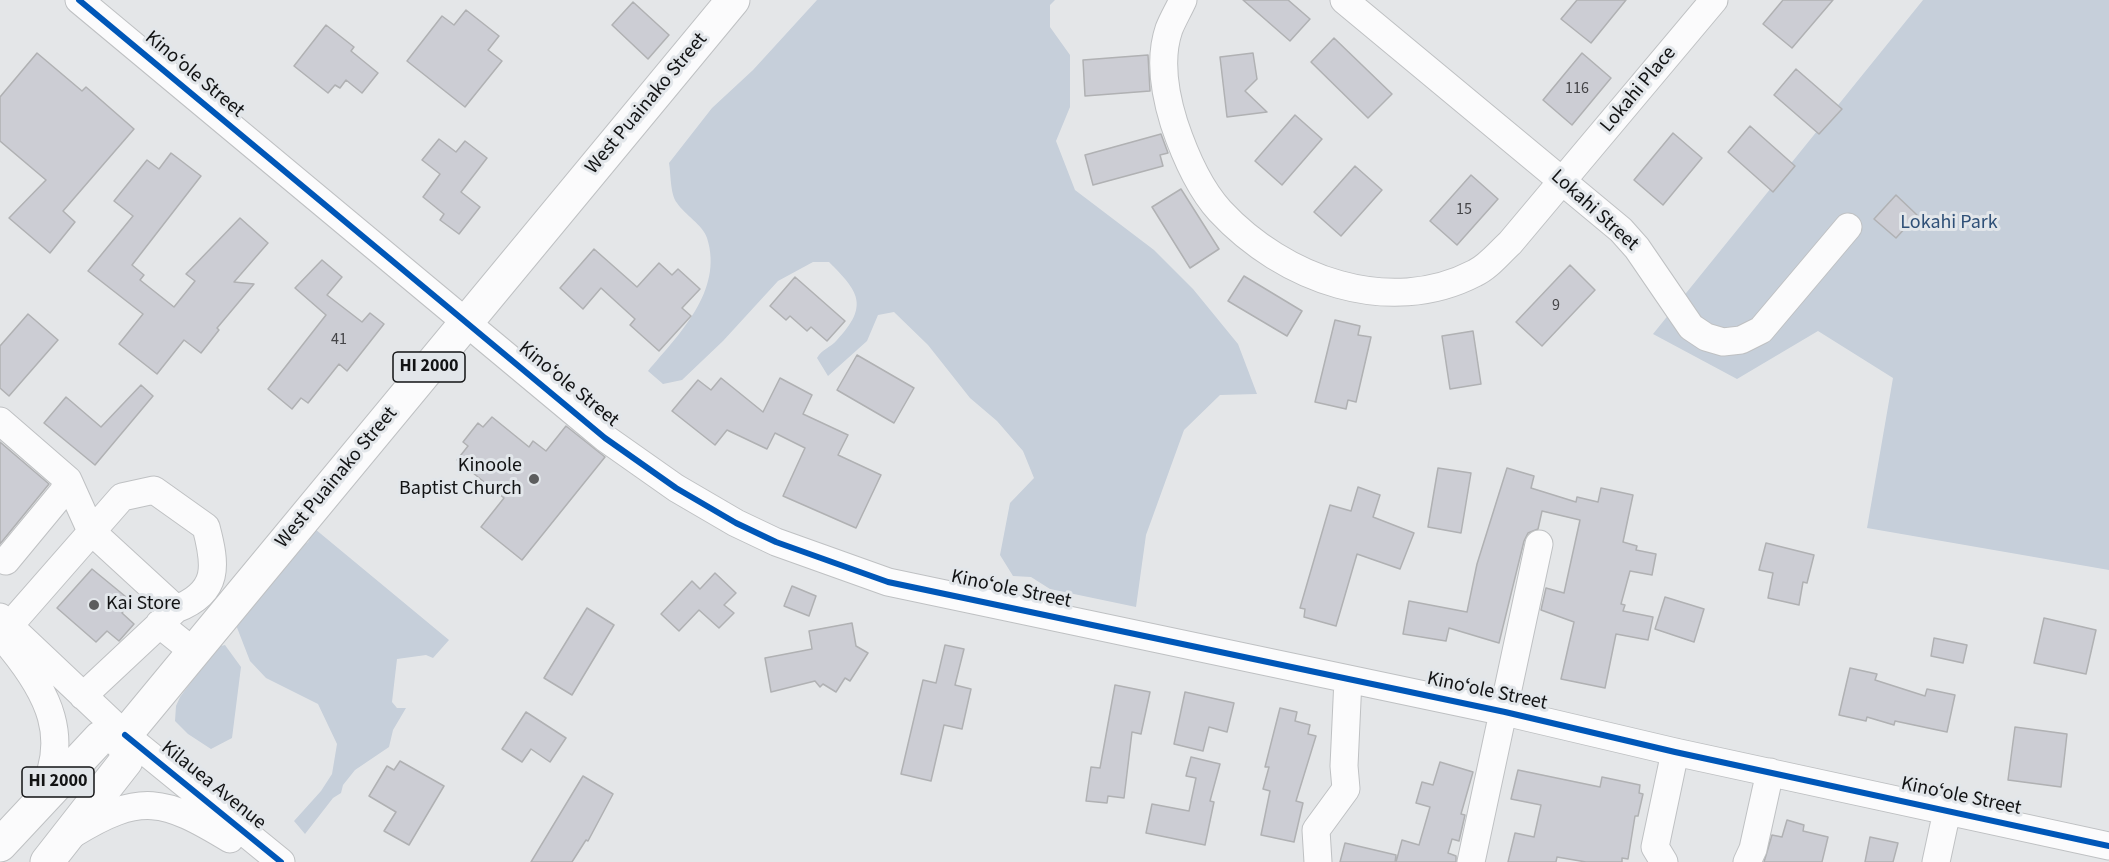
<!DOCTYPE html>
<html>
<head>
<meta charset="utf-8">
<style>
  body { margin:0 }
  canvas { display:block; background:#e4e6e8 }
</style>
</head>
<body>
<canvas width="2109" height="862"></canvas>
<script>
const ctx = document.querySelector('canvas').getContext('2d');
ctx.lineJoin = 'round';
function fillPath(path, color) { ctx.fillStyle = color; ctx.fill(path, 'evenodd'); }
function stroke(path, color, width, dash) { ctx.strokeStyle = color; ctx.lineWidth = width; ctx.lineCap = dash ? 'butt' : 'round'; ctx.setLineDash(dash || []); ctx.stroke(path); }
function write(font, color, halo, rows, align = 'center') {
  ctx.font = font + ' "Source Sans 3",sans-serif'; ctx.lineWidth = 6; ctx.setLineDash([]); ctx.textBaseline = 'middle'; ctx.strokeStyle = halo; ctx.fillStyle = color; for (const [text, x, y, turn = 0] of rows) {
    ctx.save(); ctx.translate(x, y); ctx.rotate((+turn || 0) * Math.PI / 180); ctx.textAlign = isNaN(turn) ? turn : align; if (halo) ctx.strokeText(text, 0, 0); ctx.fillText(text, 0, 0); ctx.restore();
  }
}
fillPath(new Path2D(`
  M 817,0 L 1055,0 L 1050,5 L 1050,27 L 1070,55 L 1070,107 L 1056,141 L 1075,190 L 1154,250 L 1193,289 L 1238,344 L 1257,394 L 1220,395 L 1184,430 L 1146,535 L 1136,607 L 1050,589 L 1031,577 L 1013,576 L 1000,555 L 1010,503 L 1034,478 L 1023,451 L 997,421 L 970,398 L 928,345 L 894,312 L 878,315 L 867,341 L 828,376 L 817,358 C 822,349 830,348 837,340 C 870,305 858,291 829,262 L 813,262 L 778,281 L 723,341 L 682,380 L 663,384 L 648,371 C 678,335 724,291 707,238 C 703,225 685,215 677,203 C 670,194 671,174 669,163 L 712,108 L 753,70 Z
  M 1923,0 L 2109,0 L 2109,570 L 1867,528 L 1893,378 L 1818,331 L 1737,379 L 1653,334 Z
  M 315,529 L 449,640 L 433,658 L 426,655 L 397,659 L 392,702 L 397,708 L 406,708 L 393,730 L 389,747 L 355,770 L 343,785 L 341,793 L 333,798 L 305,834 L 294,821 L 321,791 L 332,774 L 337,744 L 318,704 L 266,678 L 250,661 L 236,625 L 302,546 L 308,542 Z
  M 225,645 L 241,667 L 232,738 L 211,749 L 188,734 L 175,721 L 176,706 L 180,697 L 217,647 Z`), '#c6cfda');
const building = new Path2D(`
  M 1243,0 L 1288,0 L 1310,19 L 1290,41 Z
  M 1577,0 L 1626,0 L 1591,43 L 1561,19 Z
  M 1783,0 L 1833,0 L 1792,48 L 1763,24 Z
  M 633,2 L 669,35 L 648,59 L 612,25 Z
  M 466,10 L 499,36 L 488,50 L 502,61 L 465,107 L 407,61 L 442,16 L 454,25 Z
  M 326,25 L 354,47 L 351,51 L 378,73 L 362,93 L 346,80 L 340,88 L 335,85 L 328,93 L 294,66 Z
  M 1334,38 L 1392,94 L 1368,118 L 1311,62 Z
  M 37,53 L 82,91 L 86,87 L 134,129 L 63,211 L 75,222 L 50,253 L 9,218 L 46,180 L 0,141 L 0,97 Z
  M 1253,53 L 1257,79 L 1245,91 L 1267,112 L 1227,117 L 1220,57 Z
  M 1582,53 L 1611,78 L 1572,125 L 1543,100 Z
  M 1148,55 L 1150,91 L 1085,96 L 1083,60 Z
  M 1796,69 L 1842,109 L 1819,134 L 1774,95 Z
  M 1295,115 L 1322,139 L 1282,185 L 1255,161 Z
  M 1750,126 L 1795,166 L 1773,192 L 1728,152 Z
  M 1673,133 L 1702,158 L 1663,205 L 1634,180 Z
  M 1161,134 L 1168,153 L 1160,155 L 1163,166 L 1093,185 L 1085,155 Z
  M 439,139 L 456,152 L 465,141 L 487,158 L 461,192 L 480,207 L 459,234 L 440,220 L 444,214 L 423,197 L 440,174 L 422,160 Z
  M 171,153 L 201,176 L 132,265 L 144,275 L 140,280 L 174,307 L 195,281 L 186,274 L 240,218 L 268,243 L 234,282 L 254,284 L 217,328 L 219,330 L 201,353 L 184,340 L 157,374 L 119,344 L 143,314 L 88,271 L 133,216 L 114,201 L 147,160 L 159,169 Z
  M 1355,166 L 1382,190 L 1341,236 L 1314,212 Z
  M 1471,175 L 1498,199 L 1457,245 L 1430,221 Z
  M 1181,189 L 1219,249 L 1190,268 L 1152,207 Z
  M 1896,195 L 1917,215 L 1896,238 L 1874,219 Z
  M 594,249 L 637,287 L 659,263 L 672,275 L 678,269 L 700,289 L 682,308 L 691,316 L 659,351 L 630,325 L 635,319 L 601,288 L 583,309 L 560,288 Z
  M 322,260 L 342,277 L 327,295 L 362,322 L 370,313 L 384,324 L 347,371 L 339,364 L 308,403 L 301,398 L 292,409 L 268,389 L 326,315 L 295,288 Z
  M 1570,265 L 1595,290 L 1542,346 L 1516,322 Z
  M 1244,276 L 1302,311 L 1287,336 L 1228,301 Z
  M 795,277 L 845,321 L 827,341 L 811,327 L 807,331 L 790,316 L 786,320 L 770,306 Z
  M 28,314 L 58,340 L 9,396 L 0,388 L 0,346 Z
  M 1335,320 L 1360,326 L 1358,335 L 1371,337 L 1356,402 L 1348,400 L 1346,409 L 1315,402 Z
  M 1473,331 L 1481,384 L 1450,389 L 1442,336 Z
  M 857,355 L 914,388 L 894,423 L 837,390 Z
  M 721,378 L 763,412 L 780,378 L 812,395 L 803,414 L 848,435 L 838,455 L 881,475 L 856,528 L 783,496 L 805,448 L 775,433 L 767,449 L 727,430 L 715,445 L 672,411 L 698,380 L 711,390 Z
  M 141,385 L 153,396 L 95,465 L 44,423 L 66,397 L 101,427 Z
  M 492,417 L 529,447 L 533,441 L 546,451 L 566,426 L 605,457 L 522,560 L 481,527 L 504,498 L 457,460 L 468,446 L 463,442 L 478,423 L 483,427 Z
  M 0,442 L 49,484 L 0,544 Z
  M 1438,468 L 1471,473 L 1461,533 L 1428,527 Z
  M 1507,468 L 1534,476 L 1531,488 L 1576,502 L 1577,497 L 1598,502 L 1601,488 L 1633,495 L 1623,542 L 1637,546 L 1636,550 L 1656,554 L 1652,575 L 1630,571 L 1621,604 L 1625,605 L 1623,611 L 1653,617 L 1648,640 L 1616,634 L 1605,688 L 1561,679 L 1574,622 L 1541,610 L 1546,588 L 1564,593 L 1580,520 L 1542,511 L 1538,529 L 1528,533 L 1524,541 L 1499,643 L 1449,628 L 1446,641 L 1403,634 L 1409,601 L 1467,612 L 1477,564 Z
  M 1358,487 L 1380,495 L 1373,517 L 1414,533 L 1400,569 L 1357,554 L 1336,626 L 1304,617 L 1305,609 L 1300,608 L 1330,505 L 1351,511 Z
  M 1766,543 L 1814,555 L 1807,583 L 1803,582 L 1799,605 L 1768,598 L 1773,573 L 1759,570 Z
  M 92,569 L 131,601 L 122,613 L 134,624 L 119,641 L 107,631 L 96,642 L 57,608 Z
  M 715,573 L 736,593 L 724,605 L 734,613 L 719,628 L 699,610 L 679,631 L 661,614 L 692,581 L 700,589 Z
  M 792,586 L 816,596 L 809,616 L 784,606 Z
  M 1665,597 L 1704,609 L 1694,642 L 1655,629 Z
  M 587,608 L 614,625 L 572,695 L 544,678 Z
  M 2044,618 L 2096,630 L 2086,674 L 2034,663 Z
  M 852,623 L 856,646 L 868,653 L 850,681 L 845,678 L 836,692 L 823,684 L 820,687 L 815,681 L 771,692 L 765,658 L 812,649 L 809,631 Z
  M 1934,638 L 1967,645 L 1963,663 L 1931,656 Z
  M 945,645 L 964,649 L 955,685 L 971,689 L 962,729 L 944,725 L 931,781 L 901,774 L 923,680 L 936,683 Z
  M 1850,668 L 1877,674 L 1875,680 L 1925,696 L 1927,689 L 1955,695 L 1947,732 L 1895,721 L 1894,725 L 1867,717 L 1866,721 L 1839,715 Z
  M 1115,685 L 1150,692 L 1141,734 L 1132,732 L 1124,798 L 1108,796 L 1107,803 L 1086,801 L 1091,767 L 1100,768 Z
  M 1185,692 L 1234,703 L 1227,732 L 1209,727 L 1203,751 L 1174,744 Z
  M 1280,708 L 1297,712 L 1295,721 L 1310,725 L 1308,734 L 1316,736 L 1296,801 L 1303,803 L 1294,842 L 1261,835 L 1270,791 L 1263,789 L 1269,767 L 1265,767 Z
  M 526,712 L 566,738 L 550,762 L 531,749 L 522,762 L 502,749 Z
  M 2015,727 L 2067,734 L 2061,787 L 2008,780 Z
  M 1191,757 L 1220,764 L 1210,801 L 1214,802 L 1205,845 L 1146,833 L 1152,804 L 1189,811 L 1196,778 L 1186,776 Z
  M 400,761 L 444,786 L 409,845 L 384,831 L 396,812 L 369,796 L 387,766 L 394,770 Z
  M 1440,762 L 1473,772 L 1461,814 L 1465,815 L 1459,841 L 1452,839 L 1448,853 L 1456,856 L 1456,862 L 1396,862 L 1402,840 L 1419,845 L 1430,807 L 1416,803 L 1422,782 L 1433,785 Z
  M 1518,770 L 1600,787 L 1602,777 L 1640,785 L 1639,793 L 1643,794 L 1638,816 L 1635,816 L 1628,859 L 1622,858 L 1622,862 L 1586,862 L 1557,857 L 1556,862 L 1508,862 L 1515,833 L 1534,837 L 1541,805 L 1511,799 Z
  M 583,776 L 613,794 L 588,841 L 586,840 L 572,862 L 531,862 Z
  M 1787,820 L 1804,825 L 1803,831 L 1828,837 L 1822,862 L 1764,862 L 1772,835 L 1782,837 Z
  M 1870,837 L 1898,843 L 1893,862 L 1865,862 Z
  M 1345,843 L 1396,855 L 1395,862 L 1340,862 Z`);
fillPath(building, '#cccdd4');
stroke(building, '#b0b1b3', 1.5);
const minor = new Path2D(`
  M 79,0 L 605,438 L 676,488 L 736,523 L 776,542 L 888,582 L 1505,712 L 1675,752 L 2109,846
  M 1183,0 C 1179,9 1173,19 1169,29 C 1159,58 1165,94 1174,123 C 1184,153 1198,187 1220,211 C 1283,279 1389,318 1475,273 C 1488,267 1499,253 1510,243 L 1714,0
  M 1344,0 L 1621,230 L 1637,248 L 1691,327 L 1706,337 L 1723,342 L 1741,340 L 1761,330 L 1848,227
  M 0,421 L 68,480 L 63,492 L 6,561
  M 68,480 L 91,531 L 176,609 L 83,696
  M 0,617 L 125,735 L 281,862
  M 159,624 L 194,652
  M 9,626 L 122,497 L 154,490 L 206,527 C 216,565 220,592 176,609
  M 8,644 C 48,692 73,739 39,799
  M 73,834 C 141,792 164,799 230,839
  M 1318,862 L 1316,830 L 1346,789 L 1344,766 L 1348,679
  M 1471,862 L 1539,544
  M 1664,862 L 1655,847 L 1675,752
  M 1747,862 L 1753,849 L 1770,772
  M 1936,862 L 1947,811`);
const highway = new Path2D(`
  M 125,735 L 733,0
  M 0,845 L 100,738 L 125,735
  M 47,862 L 126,761 L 125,735`);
stroke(minor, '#bfc1c3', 29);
stroke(highway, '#bfc1c3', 35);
stroke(minor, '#fbfbfc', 27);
stroke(highway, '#fbfbfc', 33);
stroke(new Path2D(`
  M 79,0 L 605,438 L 676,488 L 736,523 L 776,542 L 888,582 L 1505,712 L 1675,752 L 2109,846
  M 125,735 L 281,862`), '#0057b8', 6);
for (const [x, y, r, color] of [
  [534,479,6,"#5c5d5e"],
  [94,605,6,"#5c5d5e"]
]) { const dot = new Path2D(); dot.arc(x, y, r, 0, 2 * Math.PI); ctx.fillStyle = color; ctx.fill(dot); stroke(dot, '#e2e6ea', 2); }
write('16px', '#444447', null, [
  ["116",1577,89],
  ["15",1464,210],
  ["9",1556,306],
  ["41",339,340]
]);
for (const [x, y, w] of [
  [429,367,72],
  [58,782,72]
]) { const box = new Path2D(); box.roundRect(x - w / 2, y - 15, w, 30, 4.5); ctx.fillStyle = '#e2e6ea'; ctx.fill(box); stroke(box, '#121314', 1.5); }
write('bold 18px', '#121314', null, [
  ["HI 2000",429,367],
  ["HI 2000",58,782]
]);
write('20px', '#121314', '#e2e6ea', [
  ["Kinoʻole Street",194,75,40],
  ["Lokahi Place",1639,90,-50],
  ["West Puainako Street",647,104,-50],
  ["Lokahi Street",1594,211,42],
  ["Kinoʻole Street",568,385,39],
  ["West Puainako Street",337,478,-50],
  ["Kinoʻole Street",1011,590,12],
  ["Kinoʻole Street",1487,692,12],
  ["Kilauea Avenue",213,786,39],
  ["Kinoʻole Street",1961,797,12]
]);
write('20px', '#2f5077', '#e2e6ea', [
  ["Lokahi Park",1949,224]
]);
write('20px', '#121314', '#e2e6ea', [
  ["Kinoole",522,467],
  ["Baptist Church",522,490],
  ["Kai Store",106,605,"left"]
], 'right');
</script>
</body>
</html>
